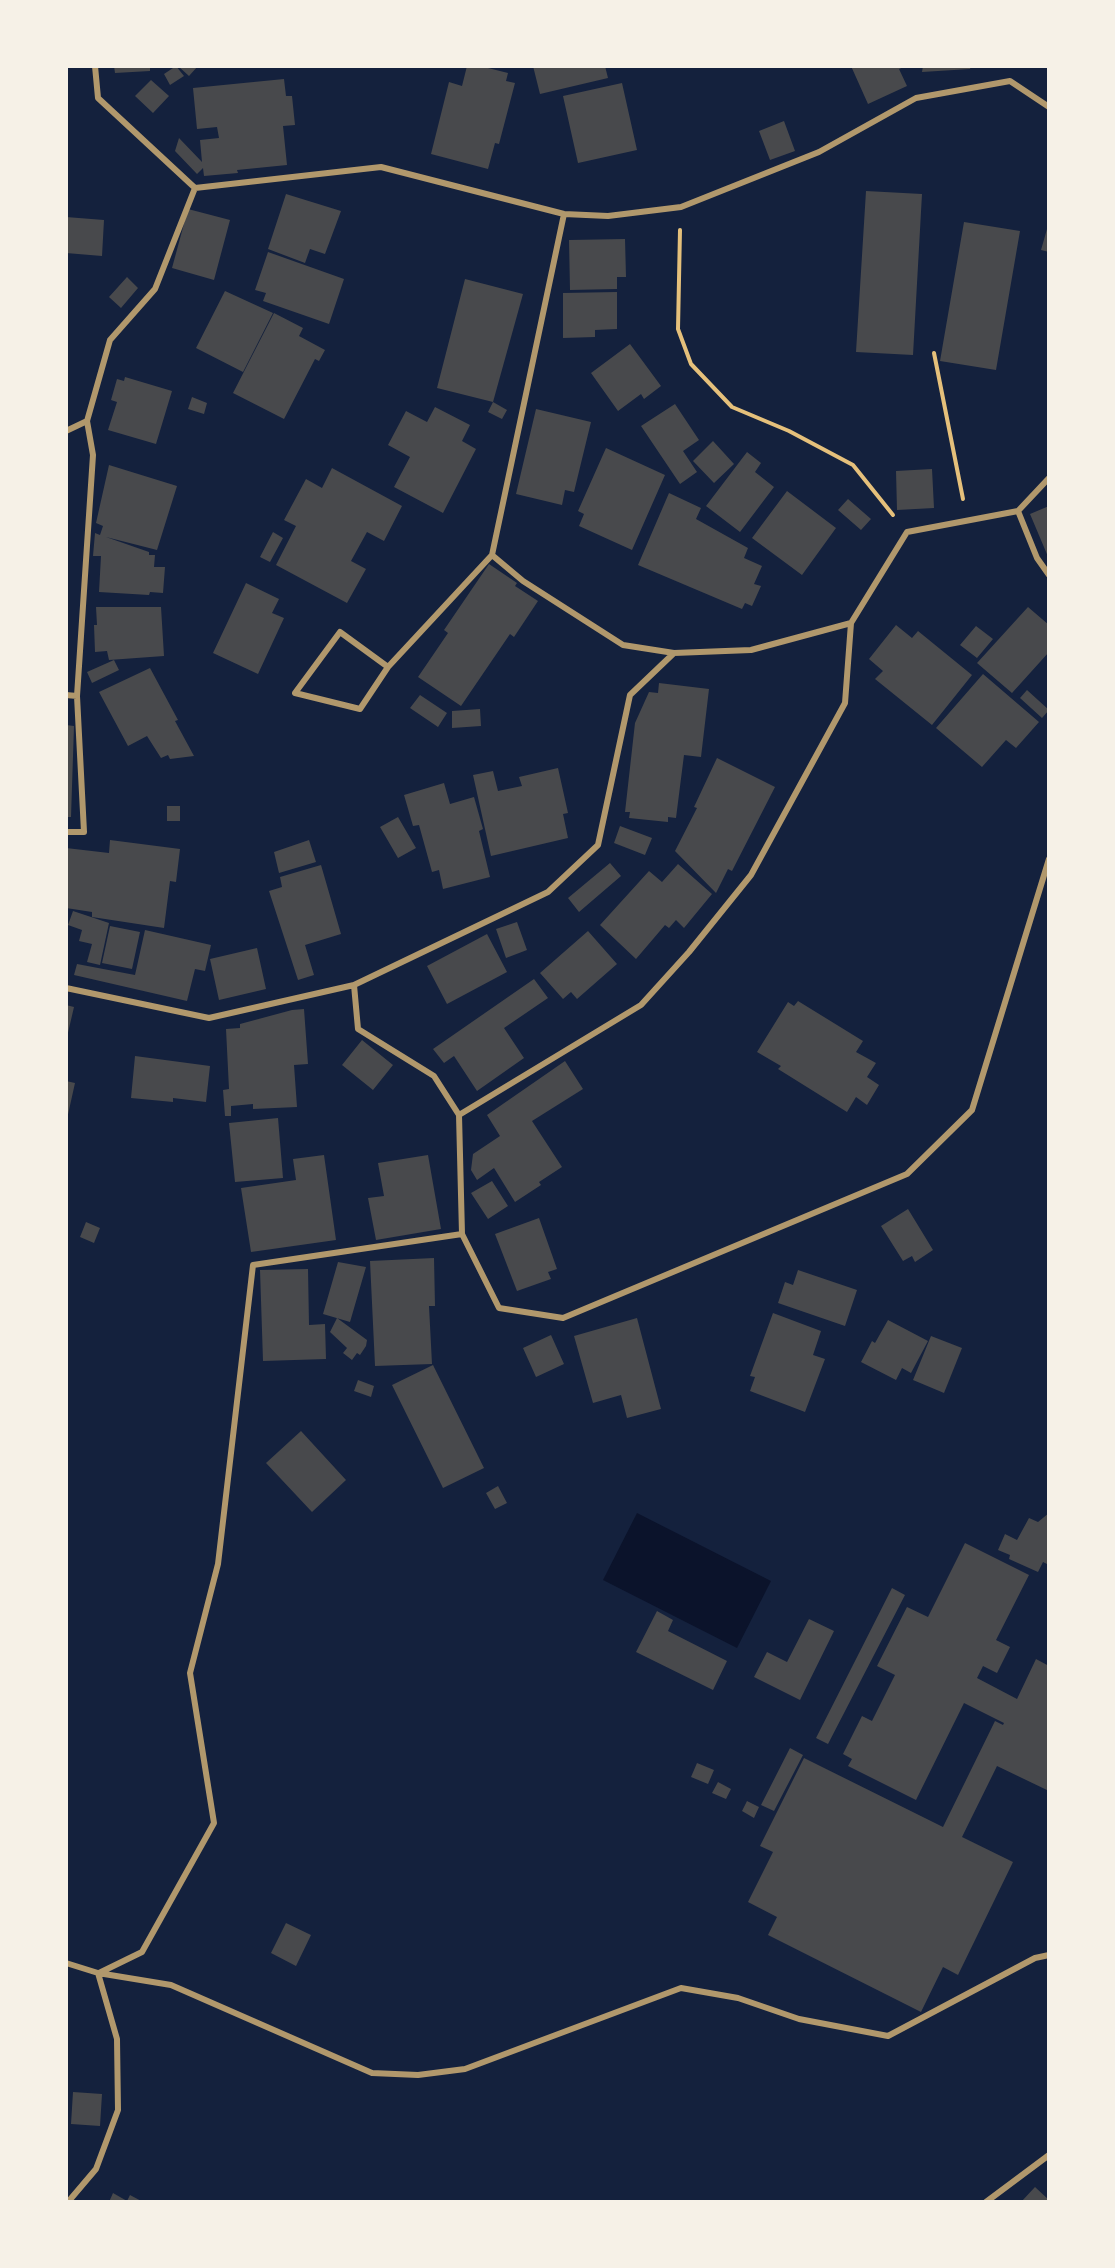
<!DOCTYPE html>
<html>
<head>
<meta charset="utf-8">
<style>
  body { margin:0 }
  #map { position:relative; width:1115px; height:2268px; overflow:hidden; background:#14213d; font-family:"IBM Plex Sans",sans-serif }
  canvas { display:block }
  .frame { position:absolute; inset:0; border:68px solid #f6f1e7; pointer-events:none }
</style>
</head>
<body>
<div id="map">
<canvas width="1115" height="2268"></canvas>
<div class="frame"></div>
</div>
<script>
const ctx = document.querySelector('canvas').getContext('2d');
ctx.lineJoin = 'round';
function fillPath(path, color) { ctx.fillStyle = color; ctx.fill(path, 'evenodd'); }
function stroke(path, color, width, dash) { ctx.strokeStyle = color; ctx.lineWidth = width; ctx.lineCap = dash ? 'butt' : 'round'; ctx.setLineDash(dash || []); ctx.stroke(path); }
fillPath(new Path2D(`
  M 637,1513 L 771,1581 L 737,1648 L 603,1580 Z`), '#0b132b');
fillPath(new Path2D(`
  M 114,66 L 150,66 L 150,71 L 115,73 Z
  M 176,66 L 184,76 L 170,85 L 164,74 Z
  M 178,66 L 198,66 L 189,76 Z
  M 467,66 L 480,66 L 508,73 L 506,81 L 515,83 L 499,144 L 495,143 L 488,169 L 431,154 L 449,82 L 462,86 Z
  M 533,66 L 605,66 L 608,78 L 540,94 Z
  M 851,66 L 906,66 L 899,69 L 907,86 L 868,104 Z
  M 923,66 L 971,66 L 970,69 L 922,72 Z
  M 284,79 L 286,96 L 292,96 L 295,125 L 283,126 L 287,165 L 237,170 L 238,173 L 204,176 L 203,168 L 197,174 L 175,151 L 179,138 L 202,162 L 200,140 L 219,138 L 217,127 L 197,129 L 193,88 Z
  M 151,80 L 169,96 L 153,113 L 135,96 Z
  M 622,83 L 637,150 L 578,163 L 563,96 Z
  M 784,121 L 795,151 L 770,160 L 759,131 Z
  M 866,191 L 922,194 L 913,355 L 856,352 Z
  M 286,194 L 341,211 L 325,254 L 310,249 L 305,263 L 268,249 Z
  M 188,209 L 230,220 L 214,280 L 172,268 Z
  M 66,217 L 104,220 L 102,256 L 66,253 Z
  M 964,222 L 1020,231 L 996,370 L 940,361 Z
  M 1049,222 L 1049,252 L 1041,250 Z
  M 625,239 L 626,277 L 617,277 L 617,289 L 570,290 L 569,240 Z
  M 268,252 L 344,279 L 329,324 L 263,301 L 266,293 L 255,290 Z
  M 127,277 L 138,288 L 121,308 L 109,297 Z
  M 465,279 L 523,294 L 493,402 L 507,410 L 502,419 L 488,412 L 493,402 L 437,388 Z
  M 225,291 L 273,313 L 243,372 L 196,348 Z
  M 617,292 L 617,329 L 595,330 L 595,337 L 563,338 L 563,293 Z
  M 274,313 L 303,328 L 299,336 L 325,350 L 319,361 L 315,359 L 284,419 L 233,393 Z
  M 630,344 L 661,386 L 644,399 L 641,394 L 618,411 L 591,373 Z
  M 125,377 L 172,391 L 156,444 L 108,430 L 117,402 L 111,400 L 117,379 L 124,381 Z
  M 192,397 L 207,403 L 204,414 L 188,409 Z
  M 675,404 L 699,440 L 683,451 L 697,472 L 680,484 L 641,426 Z
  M 435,407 L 470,425 L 462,441 L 476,449 L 443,513 L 394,487 L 410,457 L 388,445 L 406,411 L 427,422 Z
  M 536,409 L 591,422 L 574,492 L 565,490 L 562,505 L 516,494 Z
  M 713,441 L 734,464 L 714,483 L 693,461 Z
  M 606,448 L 665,475 L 632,550 L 579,526 L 584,514 L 578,511 Z
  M 747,452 L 761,463 L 755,472 L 774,487 L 740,532 L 706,506 Z
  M 109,465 L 177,486 L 157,550 L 106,537 L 149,552 L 149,555 L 155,555 L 154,567 L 165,567 L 163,593 L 150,592 L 149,595 L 99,592 L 101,556 L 93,556 L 95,533 L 100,535 L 103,526 L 96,523 Z
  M 332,468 L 402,506 L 384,541 L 367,532 L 351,561 L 366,569 L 347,603 L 276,565 L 296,526 L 284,520 L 306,479 L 322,488 Z
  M 932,469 L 934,508 L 897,510 L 896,471 Z
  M 787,491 L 836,528 L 802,575 L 752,538 Z
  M 669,493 L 701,508 L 696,519 L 748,548 L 744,558 L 762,566 L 754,584 L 761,586 L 752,606 L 745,603 L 742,609 L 638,565 Z
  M 848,499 L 871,519 L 861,530 L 838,510 Z
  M 1049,506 L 1049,559 L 1030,514 Z
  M 273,532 L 283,538 L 270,562 L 260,557 Z
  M 489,564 L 517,583 L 515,586 L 538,601 L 514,637 L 510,634 L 461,706 L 418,677 L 448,633 L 444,630 Z
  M 246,583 L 279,599 L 272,613 L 284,618 L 258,674 L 213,653 Z
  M 96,607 L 161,607 L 164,656 L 109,660 L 107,651 L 95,652 L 94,625 L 97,625 Z
  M 1028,607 L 1049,625 L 1049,652 L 1012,693 L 977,663 Z
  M 896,625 L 912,638 L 918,631 L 972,675 L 932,725 L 875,679 L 883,671 L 869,659 Z
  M 976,626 L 993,639 L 977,658 L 960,645 Z
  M 114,660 L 119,670 L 92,683 L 87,672 Z
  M 150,668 L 178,720 L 175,721 L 194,756 L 170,759 L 168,755 L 161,758 L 147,736 L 128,746 L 99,692 Z
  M 983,674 L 1039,722 L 1016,748 L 1006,740 L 982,767 L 936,728 Z
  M 659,683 L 709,689 L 701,757 L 684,755 L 676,818 L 668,817 L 668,822 L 629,818 L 630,812 L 625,812 L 635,723 L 649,692 L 658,693 Z
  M 1027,690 L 1049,710 L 1042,718 L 1020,698 Z
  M 420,695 L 447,713 L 438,727 L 410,708 Z
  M 480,709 L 481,726 L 452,728 L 452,711 Z
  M 66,725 L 74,726 L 71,817 L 66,817 Z
  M 717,758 L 775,787 L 732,871 L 728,869 L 716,893 L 675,851 L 697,808 L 694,807 Z
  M 558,768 L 568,813 L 563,814 L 568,838 L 491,856 L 473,775 L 493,771 L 498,791 L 522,786 L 519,777 Z
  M 444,783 L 450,804 L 474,797 L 483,829 L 479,831 L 490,877 L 443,889 L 439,870 L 432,872 L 419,825 L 413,826 L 404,795 Z
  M 167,806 L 180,806 L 180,821 L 167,821 Z
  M 398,817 L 416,848 L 398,858 L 380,827 Z
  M 620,826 L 652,838 L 645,855 L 614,843 Z
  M 110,840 L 180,849 L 176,882 L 170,881 L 164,928 L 92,917 L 92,912 L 66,908 L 66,848 L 109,853 Z
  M 309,840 L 316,862 L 279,873 L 274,852 Z
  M 610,863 L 621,876 L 579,912 L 568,898 Z
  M 678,864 L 712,894 L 684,928 L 676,920 L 669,928 L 665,925 L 636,959 L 600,925 L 649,871 L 662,882 Z
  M 321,865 L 341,934 L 305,945 L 314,975 L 298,980 L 269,891 L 282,887 L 280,877 Z
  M 73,911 L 109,923 L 100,965 L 87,962 L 92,944 L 79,941 L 82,930 L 68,925 Z
  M 517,922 L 527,950 L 506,958 L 496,929 Z
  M 110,926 L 140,932 L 132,969 L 102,963 Z
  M 145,930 L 211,945 L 205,971 L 195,969 L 187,1001 L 74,975 L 77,964 L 135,975 Z
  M 588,931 L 617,964 L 577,999 L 571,992 L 563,999 L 540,973 Z
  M 487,934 L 507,972 L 447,1004 L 427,966 Z
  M 257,948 L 266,989 L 219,1000 L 210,959 Z
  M 534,979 L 548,998 L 504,1028 L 524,1058 L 477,1091 L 454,1056 L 444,1063 L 433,1049 Z
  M 798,1001 L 863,1041 L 856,1052 L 876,1063 L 867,1077 L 879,1085 L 867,1105 L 856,1097 L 847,1112 L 778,1069 L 781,1066 L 757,1052 L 788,1002 L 794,1006 Z
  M 66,1005 L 74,1007 L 67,1037 L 66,1037 Z
  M 304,1009 L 308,1064 L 294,1065 L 297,1107 L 253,1109 L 253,1104 L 231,1106 L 231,1116 L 225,1116 L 223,1090 L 229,1089 L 226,1029 L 240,1028 L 240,1024 L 292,1010 Z
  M 362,1040 L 393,1065 L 373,1090 L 342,1065 Z
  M 135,1056 L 210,1066 L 206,1102 L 173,1098 L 173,1102 L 131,1098 Z
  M 565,1061 L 583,1089 L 532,1121 L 562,1167 L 539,1182 L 541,1185 L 515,1202 L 494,1168 L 477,1180 L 471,1170 L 473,1154 L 500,1136 L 487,1115 Z
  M 66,1081 L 75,1083 L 67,1119 L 66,1119 Z
  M 278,1118 L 283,1178 L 235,1182 L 229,1123 Z
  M 324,1155 L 336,1240 L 251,1252 L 241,1188 L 296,1180 L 293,1159 Z
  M 428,1155 L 441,1229 L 376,1240 L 368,1198 L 384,1196 L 378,1163 Z
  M 492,1181 L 508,1206 L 488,1219 L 471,1193 Z
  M 908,1209 L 933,1250 L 915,1262 L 912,1256 L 903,1261 L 881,1226 Z
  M 539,1218 L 557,1269 L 548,1272 L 551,1279 L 517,1291 L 495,1234 Z
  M 86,1222 L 100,1228 L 94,1243 L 80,1237 Z
  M 434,1258 L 435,1306 L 429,1306 L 432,1364 L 375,1366 L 370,1261 Z
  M 338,1262 L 366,1267 L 350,1322 L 323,1314 Z
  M 308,1269 L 309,1325 L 325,1324 L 326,1359 L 263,1361 L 260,1270 Z
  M 798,1270 L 857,1290 L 845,1326 L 778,1303 L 785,1282 L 793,1285 Z
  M 773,1313 L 821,1331 L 813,1355 L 825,1359 L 805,1412 L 750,1391 L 755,1377 L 750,1376 Z
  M 337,1318 L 367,1340 L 366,1346 L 360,1355 L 357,1353 L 352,1360 L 343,1353 L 347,1348 L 330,1332 Z
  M 637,1318 L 661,1409 L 627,1418 L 621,1395 L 593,1403 L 574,1336 Z
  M 888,1320 L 928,1341 L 911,1373 L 902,1368 L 896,1380 L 861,1362 L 872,1341 L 875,1343 Z
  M 551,1335 L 564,1364 L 536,1377 L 523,1348 Z
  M 931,1336 L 962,1348 L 944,1393 L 913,1380 Z
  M 433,1365 L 484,1468 L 443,1488 L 392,1385 Z
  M 358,1380 L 374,1386 L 371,1397 L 354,1391 Z
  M 301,1431 L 346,1480 L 312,1512 L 266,1463 Z
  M 498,1486 L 507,1503 L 495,1509 L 486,1493 Z
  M 1049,1513 L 1049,1565 L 1043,1562 L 1038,1572 L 1009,1559 L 1010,1555 L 998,1550 L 1005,1534 L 1017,1540 L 1029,1518 L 1038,1522 Z
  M 965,1543 L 1029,1575 L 996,1640 L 1010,1647 L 997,1673 L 983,1666 L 977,1678 L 1017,1699 L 1036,1659 L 1049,1666 L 1049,1791 L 997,1766 L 962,1837 L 1013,1862 L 958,1975 L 943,1967 L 921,2012 L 768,1935 L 777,1917 L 748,1902 L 773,1852 L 760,1846 L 804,1758 L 943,1827 L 995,1721 L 1003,1725 L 1004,1723 L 964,1703 L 916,1800 L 848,1766 L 852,1759 L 843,1754 L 862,1716 L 872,1721 L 895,1675 L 877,1666 L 907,1607 L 928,1617 Z
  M 892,1588 L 905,1595 L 828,1744 L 816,1738 Z
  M 657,1611 L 673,1620 L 668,1631 L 727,1661 L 713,1690 L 636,1652 Z
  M 809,1619 L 834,1631 L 800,1700 L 754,1677 L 767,1652 L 787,1662 Z
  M 790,1748 L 803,1755 L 774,1811 L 761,1805 Z
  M 697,1763 L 714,1770 L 708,1784 L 691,1777 Z
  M 718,1782 L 731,1789 L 726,1799 L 712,1793 Z
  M 747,1801 L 759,1807 L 754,1818 L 742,1811 Z
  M 286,1923 L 311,1935 L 296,1966 L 271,1953 Z
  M 73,2092 L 102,2094 L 100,2126 L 71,2124 Z
  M 1035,2187 L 1049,2200 L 1049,2202 L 1021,2202 Z
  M 113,2193 L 127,2201 L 130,2195 L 143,2202 L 109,2202 Z`), '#48494c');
stroke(new Path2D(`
  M 680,230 L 678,329 L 691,364 L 732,407 L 789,431 L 853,465 L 893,515
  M 934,353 L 963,499`), '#e5c07b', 4);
stroke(new Path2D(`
  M 95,66 L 98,98 L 195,188 L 381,167 L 564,214 L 608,216 L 681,207 L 819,152 L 916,98 L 1010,81 L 1049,107
  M 66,431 L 87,421
  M 1018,511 L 1037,558 L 1049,575
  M 492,555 L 523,581 L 623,645 L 674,653
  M 388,667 L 360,709 L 295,693 L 340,632 L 388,667 L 492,555 L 564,214
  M 66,695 L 77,696
  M 66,832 L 84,832 L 77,696 L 93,455 L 87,421 L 110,340 L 155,289 L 195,188
  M 354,985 L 358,1029 L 434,1076 L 459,1115 L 462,1234 L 499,1308 L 563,1318 L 907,1174 L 972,1110 L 1049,859
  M 66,988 L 209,1018 L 354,985 L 548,892 L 598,845 L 630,695 L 674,653 L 751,650 L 851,623
  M 459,1115 L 641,1005 L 689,952 L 751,875 L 845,703 L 851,623 L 907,532 L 1018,511 L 1049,478
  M 66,1963 L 98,1973 L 171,1985 L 372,2073 L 418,2075 L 465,2069 L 681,1988 L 738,1998 L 799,2019 L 888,2036 L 1035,1958 L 1049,1955
  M 99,1973 L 142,1952 L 214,1823 L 190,1673 L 218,1564 L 253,1265 L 462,1234
  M 68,2202 L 96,2169 L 118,2110 L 117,2039 L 98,1973
  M 986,2202 L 1049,2155`), '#b1986c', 6);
</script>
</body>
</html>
